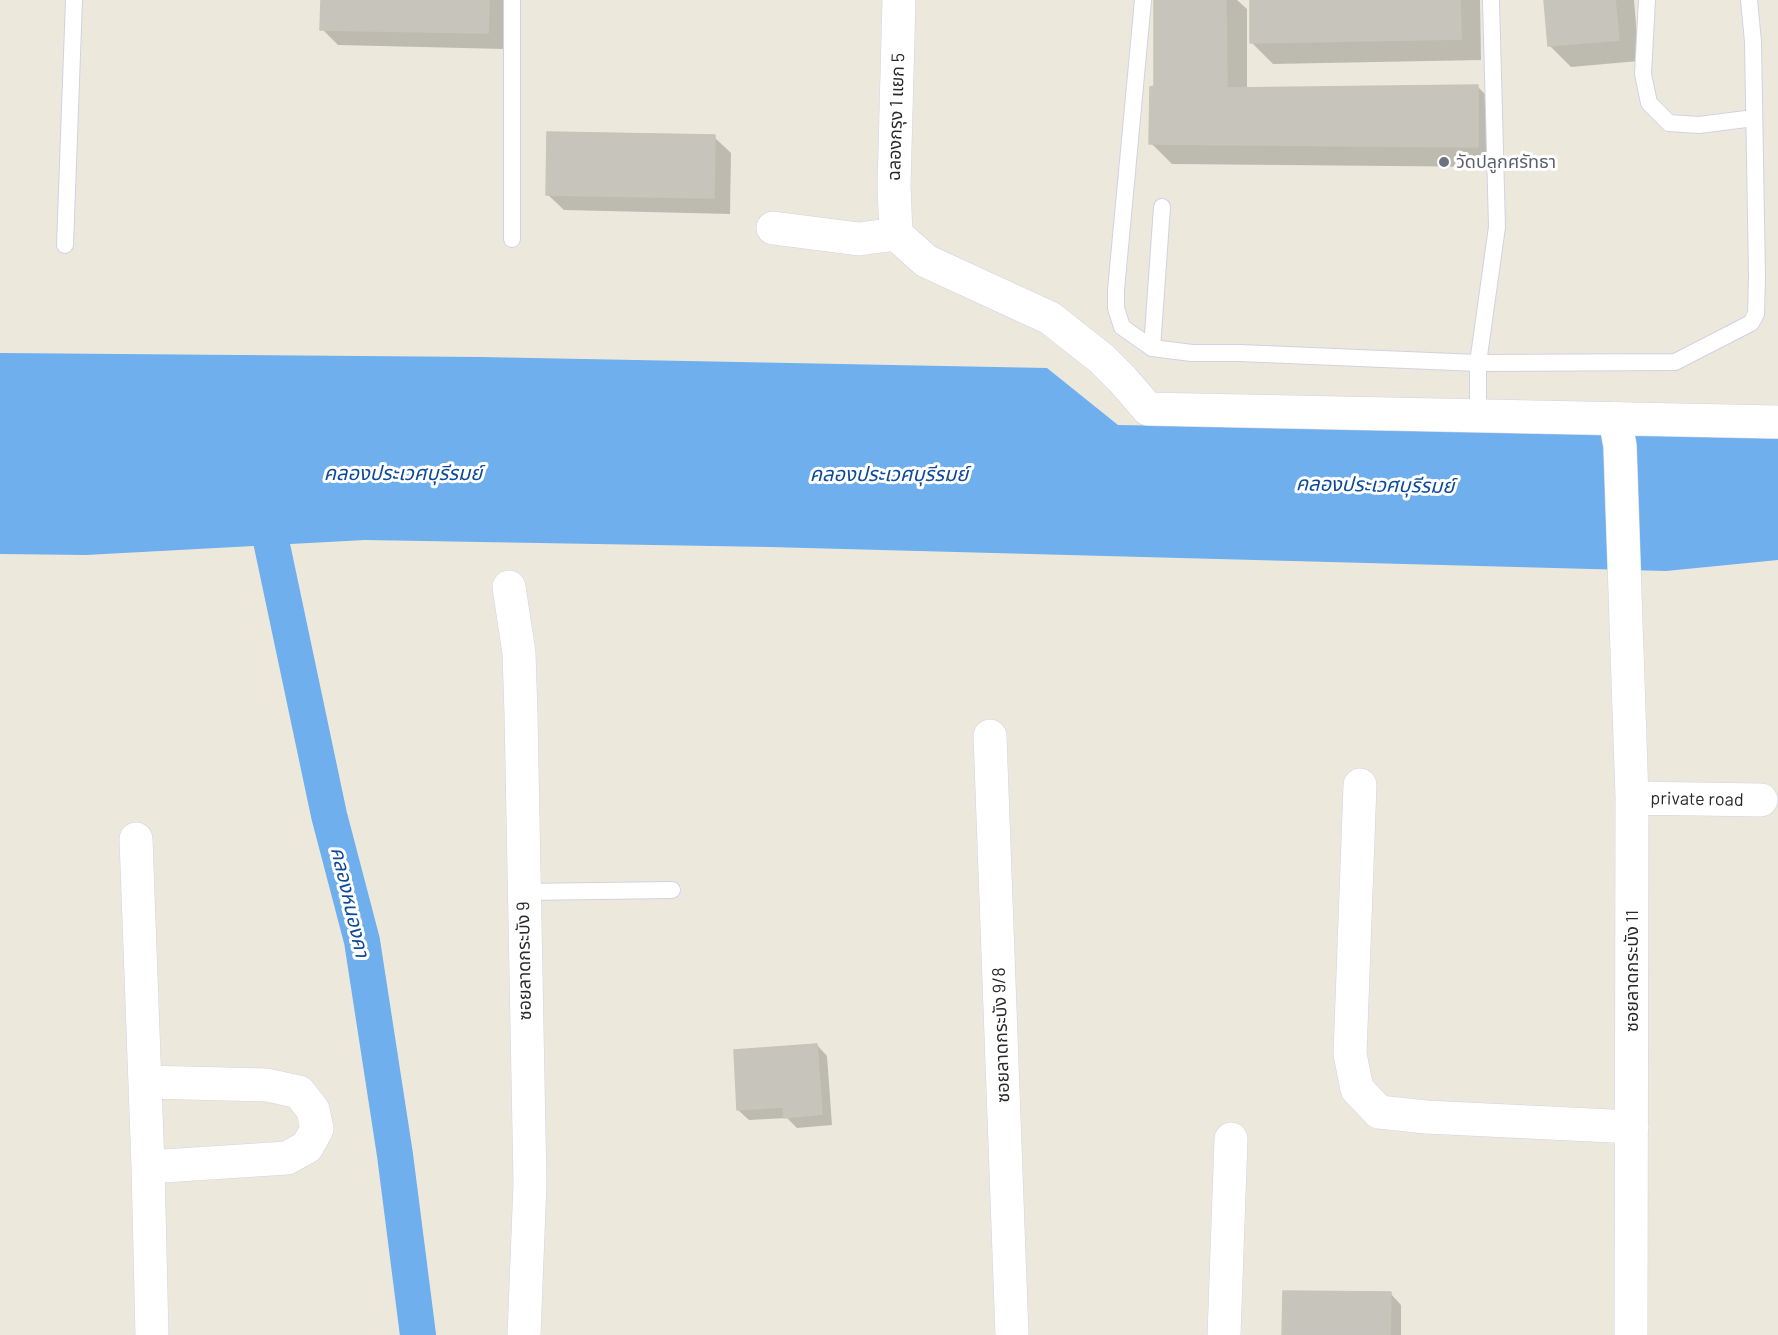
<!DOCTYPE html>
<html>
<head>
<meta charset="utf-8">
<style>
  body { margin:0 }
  canvas { display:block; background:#ece9dc }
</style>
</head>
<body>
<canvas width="1778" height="1335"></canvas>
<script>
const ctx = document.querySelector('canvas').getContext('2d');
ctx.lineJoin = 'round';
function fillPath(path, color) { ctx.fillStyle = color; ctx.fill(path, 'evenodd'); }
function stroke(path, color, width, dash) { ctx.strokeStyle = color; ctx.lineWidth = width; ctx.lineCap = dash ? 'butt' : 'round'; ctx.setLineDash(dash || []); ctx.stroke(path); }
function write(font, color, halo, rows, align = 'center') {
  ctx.font = font + ' Barlow,"Noto Sans Thai",sans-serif'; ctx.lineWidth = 6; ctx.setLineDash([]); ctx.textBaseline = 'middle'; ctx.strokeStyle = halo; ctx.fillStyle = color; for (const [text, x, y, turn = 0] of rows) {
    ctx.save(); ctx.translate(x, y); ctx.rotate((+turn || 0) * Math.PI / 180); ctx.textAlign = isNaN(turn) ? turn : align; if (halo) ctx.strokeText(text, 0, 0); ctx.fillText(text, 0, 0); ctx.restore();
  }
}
fillPath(new Path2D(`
  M 0,353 L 481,357 L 1047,368 L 1118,425 L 1778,435 L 1778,560 L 1666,571 L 769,547 L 365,540 L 86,555 L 0,554 Z`), '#6fafee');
fillPath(new Path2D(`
  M 322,0 L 505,0 L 504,49 L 338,45 L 322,29 Z
  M 1156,0 L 1237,0 L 1247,9 L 1247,90 L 1478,87 L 1499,108 L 1499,167 L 1172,164 L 1151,143 L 1156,87 Z
  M 1251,0 L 1480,0 L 1481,60 L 1273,64 L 1252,43 Z
  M 1545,0 L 1634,0 L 1639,61 L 1571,67 L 1550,46 Z
  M 714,137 L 731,153 L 730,214 L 564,210 L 547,194 Z
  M 817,1045 L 827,1056 L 832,1125 L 797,1128 L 787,1118 L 749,1120 L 738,1110 Z
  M 1391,1294 L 1401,1305 L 1401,1335 L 1283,1335 Z`), '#0003');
stroke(new Path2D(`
  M 262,498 L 329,815 L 362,941 L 395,1155 L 418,1335`), '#6fafee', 36);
const building = new Path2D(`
  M 321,0 L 489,0 L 488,33 L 320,30 Z
  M 1154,0 L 1226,0 L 1227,88 L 1478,85 L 1478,147 L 1149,144 L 1150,87 L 1154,86 Z
  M 1250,0 L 1460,0 L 1461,39 L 1250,43 Z
  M 1544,0 L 1615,0 L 1619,40 L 1548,46 Z
  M 547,132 L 715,135 L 714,198 L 546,195 Z
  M 817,1044 L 822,1114 L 784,1118 L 783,1107 L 737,1110 L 734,1050 Z
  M 1283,1291 L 1391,1292 L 1390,1335 L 1282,1335 Z`);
fillPath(building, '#c7c5bb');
stroke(building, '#c7c5b6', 1.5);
const service = new Path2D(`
  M 512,0 L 512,239
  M 1143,0 L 1116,290 L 1116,308 L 1122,327 L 1152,348 L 1192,353 L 1240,353 L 1478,363 L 1675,362 L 1751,323 L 1756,314 L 1757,278 L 1753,42 L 1749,0
  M 1647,0 L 1643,74 L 1649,103 L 1669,123 L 1699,125 L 1754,118
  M 65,245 L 74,0
  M 1152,348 L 1162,207
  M 1478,416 L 1478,363 L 1497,227 L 1491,0
  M 523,892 L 672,890`);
const minor = new Path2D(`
  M 773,228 L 859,239 L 896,234
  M 896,234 L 926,261 L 1050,318 L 1102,359 L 1122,379 L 1148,409 L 1778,422
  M 896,234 L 894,186 L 899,0
  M 1615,418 L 1620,446 L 1632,798 L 1631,1335
  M 509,587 L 519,653 L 521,714 L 530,1183 L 524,1335
  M 990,736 L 1012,1335
  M 1360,785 L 1350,1054 L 1357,1089 L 1379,1112 L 1426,1117 L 1632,1127
  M 1632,798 L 1761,800
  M 136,839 L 148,1167 L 152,1335
  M 145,1082 L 267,1085 L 299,1092 L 313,1110 L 317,1129 L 307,1147 L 287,1158 L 148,1167
  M 1224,1335 L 1231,1139`);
stroke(service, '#d2d1e3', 18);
stroke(minor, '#d2d1e3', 34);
stroke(service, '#fff', 16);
stroke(minor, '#fff', 33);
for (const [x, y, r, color] of [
  [1444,162,6,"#6b7280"]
]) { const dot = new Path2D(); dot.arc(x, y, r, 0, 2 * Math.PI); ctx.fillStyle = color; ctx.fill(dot); stroke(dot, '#fff', 2); }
write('18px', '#2a2a2a', '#fff', [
  ["ฉลองกรุง 1 แยก 5",896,117,-88],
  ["private road",1697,799,1],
  ["ซอยลาดกระบัง 9",524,961,-91],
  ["ซอยลาดกระบัง 11",1632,971,-90],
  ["ซอยลาดกระบัง 9/8",1001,1035,-92]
]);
write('18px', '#5b616d', '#fff', [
  ["วัดปลูกศรัทธา",1456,162]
], 'left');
write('italic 20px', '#0e4a9a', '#fff', [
  ["คลองประเวศบุรีรมย์",403,473],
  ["คลองประเวศบุรีรมย์",889,474],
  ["คลองประเวศบุรีรมย์",1375,485,1],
  ["คลองหนองคา",350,902,77]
]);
</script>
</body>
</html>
